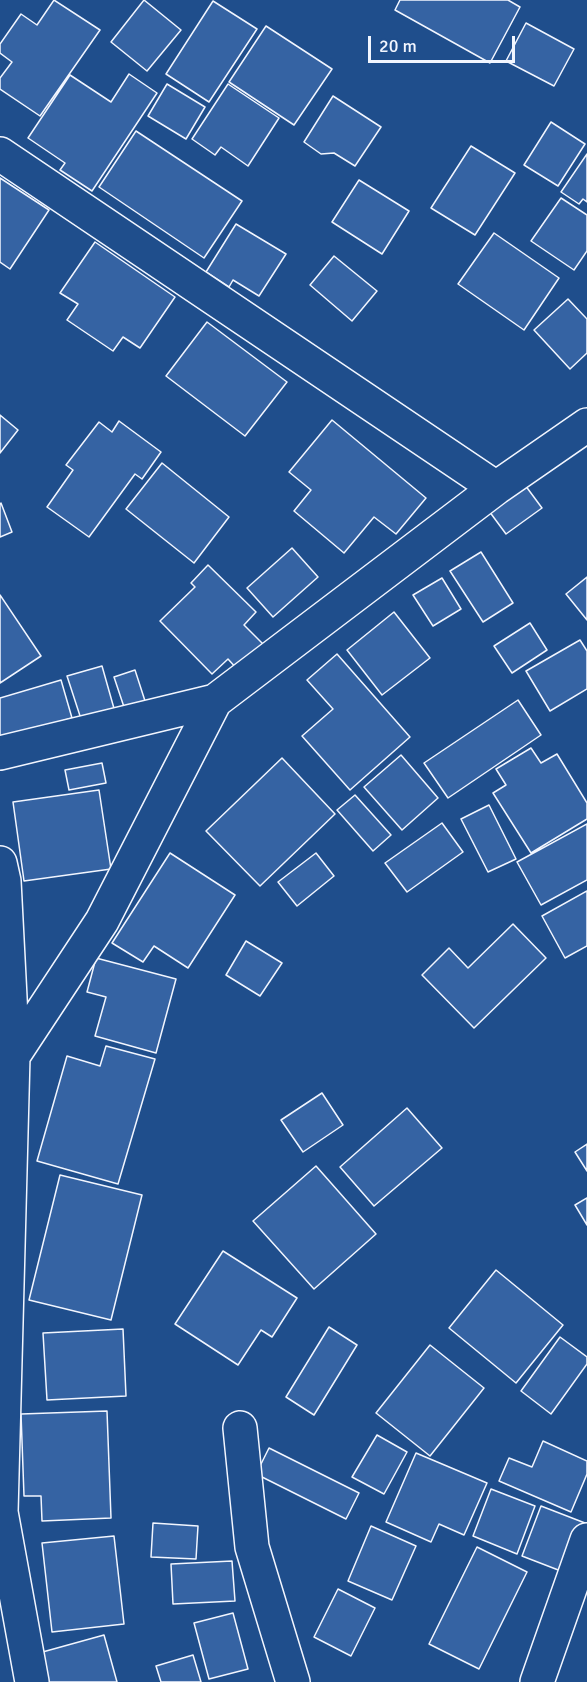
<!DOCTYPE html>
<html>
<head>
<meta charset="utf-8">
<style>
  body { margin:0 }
  #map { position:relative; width:587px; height:1682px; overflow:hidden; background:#1f4e8c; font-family:Signika,sans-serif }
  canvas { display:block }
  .scale { position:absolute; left:368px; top:36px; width:147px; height:27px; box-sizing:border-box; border:3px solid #f2f6ff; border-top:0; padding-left:8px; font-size:18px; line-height:21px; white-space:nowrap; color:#f2f6ff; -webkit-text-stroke:4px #1f4e8c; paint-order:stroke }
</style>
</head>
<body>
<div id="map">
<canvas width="587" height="1682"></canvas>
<div class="scale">20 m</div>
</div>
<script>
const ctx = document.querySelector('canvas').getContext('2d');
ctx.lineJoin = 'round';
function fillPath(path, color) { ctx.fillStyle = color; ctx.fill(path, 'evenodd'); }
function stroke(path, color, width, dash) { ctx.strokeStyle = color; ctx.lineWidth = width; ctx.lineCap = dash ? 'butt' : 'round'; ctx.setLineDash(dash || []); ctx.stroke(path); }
const building = new Path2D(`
  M 54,0 L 100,30 L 40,116 L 0,89 L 0,78 L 12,62 L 0,53 L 0,44 L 21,14 L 37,25 Z
  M 144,0 L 181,30 L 147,71 L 111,42 Z
  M 400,0 L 508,0 L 520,7 L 490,63 L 395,10 Z
  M 213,1 L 257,29 L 209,102 L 166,74 Z
  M 526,23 L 574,49 L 554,86 L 506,61 Z
  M 266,26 L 332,69 L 294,125 L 229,82 Z
  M 129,74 L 157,93 L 92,191 L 60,170 L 65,163 L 28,138 L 70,75 L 111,102 Z
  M 167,84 L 205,107 L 186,139 L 148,116 Z
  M 228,84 L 279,118 L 248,166 L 221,147 L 215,155 L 192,139 Z
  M 333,96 L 381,127 L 355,166 L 334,153 L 321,154 L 304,142 Z
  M 551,122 L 585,144 L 558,186 L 524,165 Z
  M 136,131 L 242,201 L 204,258 L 99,187 Z
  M 471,146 L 515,173 L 475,235 L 431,208 Z
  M 587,154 L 587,202 L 583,199 L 579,204 L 561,192 Z
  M 0,178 L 49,210 L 10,269 L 0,262 Z
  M 359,180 L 409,211 L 382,254 L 332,222 Z
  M 561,198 L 587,215 L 587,251 L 574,270 L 531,241 Z
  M 236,224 L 286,254 L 259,296 L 233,280 L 229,287 L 206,272 Z
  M 494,233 L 559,278 L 524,330 L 458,284 Z
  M 95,242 L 175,297 L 140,348 L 123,337 L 113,351 L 67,320 L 78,304 L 60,293 Z
  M 334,256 L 377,291 L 352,321 L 310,285 Z
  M 568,299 L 587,319 L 587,353 L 570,369 L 534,330 Z
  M 207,322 L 287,382 L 245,436 L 166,376 Z
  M 0,415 L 18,430 L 0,453 Z
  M 332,420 L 426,498 L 396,534 L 374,517 L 344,553 L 294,511 L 311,490 L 289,472 Z
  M 119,421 L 161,452 L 142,479 L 135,474 L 89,537 L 47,507 L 73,470 L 66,465 L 99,422 L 112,432 Z
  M 162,463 L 229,517 L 194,563 L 126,509 Z
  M 525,485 L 542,508 L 506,534 L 489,511 Z
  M 1,503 L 12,532 L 0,537 L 0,504 Z
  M 292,548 L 318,577 L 273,617 L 247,588 Z
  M 481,552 L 513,603 L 483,622 L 450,571 Z
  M 208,565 L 256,612 L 244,625 L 263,644 L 238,670 L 228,659 L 212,674 L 160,621 L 195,587 L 191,583 Z
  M 587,577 L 587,620 L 566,594 Z
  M 442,578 L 461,609 L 433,626 L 413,595 Z
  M 0,595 L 41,656 L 0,683 Z
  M 394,612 L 430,658 L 382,695 L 347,650 Z
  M 530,623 L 547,650 L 512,673 L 494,646 Z
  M 580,640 L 587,651 L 587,689 L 550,711 L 526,671 Z
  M 337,654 L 410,737 L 350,790 L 302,736 L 333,709 L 307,680 Z
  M 102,666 L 115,712 L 82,722 L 67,676 Z
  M 135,670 L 146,704 L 125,710 L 114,677 Z
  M 61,680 L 72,718 L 0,740 L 0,698 Z
  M 518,700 L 541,735 L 448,798 L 424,763 Z
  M 531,748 L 541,763 L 557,754 L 587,803 L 587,819 L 531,853 L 493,793 L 506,785 L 496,769 Z
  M 401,755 L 438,798 L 402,830 L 364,787 Z
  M 282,758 L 335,814 L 260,886 L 206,831 Z
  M 102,763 L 106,783 L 69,790 L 65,770 Z
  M 99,790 L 111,869 L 24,881 L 13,802 Z
  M 355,795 L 391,835 L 373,851 L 337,810 Z
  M 489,805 L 516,859 L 488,872 L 461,819 Z
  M 442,823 L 463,852 L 407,892 L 385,863 Z
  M 587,824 L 587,880 L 541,905 L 517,862 Z
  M 170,853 L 235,895 L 188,968 L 154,946 L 143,962 L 112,943 Z
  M 316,853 L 334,876 L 297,906 L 278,882 Z
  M 587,891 L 587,946 L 565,958 L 542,916 Z
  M 513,924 L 546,958 L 474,1028 L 422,975 L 449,948 L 468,968 Z
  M 246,941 L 282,963 L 260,996 L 226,975 Z
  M 96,958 L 176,979 L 156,1053 L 95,1036 L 106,997 L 87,992 Z
  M 106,1046 L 155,1059 L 118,1184 L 37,1161 L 67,1056 L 100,1066 Z
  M 322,1093 L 343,1125 L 303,1152 L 281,1120 Z
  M 407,1108 L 442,1148 L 374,1206 L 340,1167 Z
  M 587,1144 L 587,1171 L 575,1152 Z
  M 316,1166 L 376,1234 L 314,1289 L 253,1221 Z
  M 60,1175 L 142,1195 L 111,1320 L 29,1300 Z
  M 587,1198 L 587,1225 L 575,1205 Z
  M 223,1251 L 297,1298 L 272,1337 L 261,1330 L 238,1365 L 175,1324 Z
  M 496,1270 L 563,1325 L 516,1383 L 449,1328 Z
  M 329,1327 L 357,1345 L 314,1415 L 286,1397 Z
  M 123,1329 L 126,1396 L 47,1400 L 43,1333 Z
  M 560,1337 L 587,1357 L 587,1364 L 551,1414 L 521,1391 Z
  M 430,1345 L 484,1388 L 430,1456 L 376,1413 Z
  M 107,1411 L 111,1518 L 42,1521 L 41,1496 L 24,1496 L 21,1414 Z
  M 377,1435 L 407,1452 L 384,1494 L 352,1477 Z
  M 543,1441 L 587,1461 L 587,1474 L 571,1512 L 499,1481 L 509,1458 L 532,1467 Z
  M 269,1448 L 359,1493 L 346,1519 L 256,1474 Z
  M 416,1453 L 487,1483 L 464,1535 L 439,1524 L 431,1542 L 386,1522 Z
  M 491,1489 L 535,1506 L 517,1554 L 473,1536 Z
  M 541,1506 L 585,1523 L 566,1573 L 522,1556 Z
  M 153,1523 L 198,1526 L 196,1559 L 151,1557 Z
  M 371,1526 L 416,1546 L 392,1600 L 348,1581 Z
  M 114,1536 L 124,1624 L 52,1632 L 42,1543 Z
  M 477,1547 L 527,1572 L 479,1669 L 429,1644 Z
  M 232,1561 L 235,1601 L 173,1604 L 171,1564 Z
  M 338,1589 L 375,1608 L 351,1656 L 314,1637 Z
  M 233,1613 L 248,1669 L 209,1679 L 194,1623 Z
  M 104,1635 L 117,1682 L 48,1682 L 39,1653 Z
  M 193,1655 L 201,1682 L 161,1682 L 156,1666 Z`);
fillPath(building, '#3563a3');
stroke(building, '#f2f6ff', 1.5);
const minor = new Path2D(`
  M 0,154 L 496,488
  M 0,753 L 215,701
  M 0,863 L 4,881 L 13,1056
  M 240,1428 L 252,1547 L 293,1682
  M 32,1682 L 1,1512 L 13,1056 L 102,921 L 215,701 L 496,488 L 587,425
  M 537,1682 L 587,1540`);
stroke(minor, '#f2f6ff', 36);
stroke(minor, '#1f4e8c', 33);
</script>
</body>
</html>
